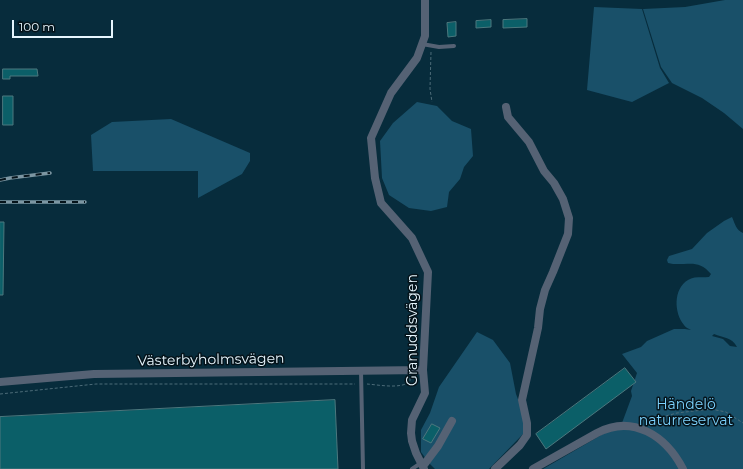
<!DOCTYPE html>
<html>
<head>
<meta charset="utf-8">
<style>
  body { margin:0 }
  #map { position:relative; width:743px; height:469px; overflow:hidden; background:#072c3c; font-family:Montserrat,sans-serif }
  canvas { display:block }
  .scale { position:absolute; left:12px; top:20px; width:101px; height:18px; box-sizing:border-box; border:2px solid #e6f6fe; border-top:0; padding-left:5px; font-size:12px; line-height:14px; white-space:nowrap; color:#e6f6fe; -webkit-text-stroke:3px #05131a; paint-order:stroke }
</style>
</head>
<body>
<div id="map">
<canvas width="743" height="469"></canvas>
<div class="scale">100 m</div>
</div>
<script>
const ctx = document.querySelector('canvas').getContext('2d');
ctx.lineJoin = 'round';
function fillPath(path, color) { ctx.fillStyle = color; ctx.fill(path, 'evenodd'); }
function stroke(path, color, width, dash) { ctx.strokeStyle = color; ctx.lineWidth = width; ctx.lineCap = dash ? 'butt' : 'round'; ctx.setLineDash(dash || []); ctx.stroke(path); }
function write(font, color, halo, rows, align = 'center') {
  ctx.font = font + ' Montserrat,sans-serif'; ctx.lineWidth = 3; ctx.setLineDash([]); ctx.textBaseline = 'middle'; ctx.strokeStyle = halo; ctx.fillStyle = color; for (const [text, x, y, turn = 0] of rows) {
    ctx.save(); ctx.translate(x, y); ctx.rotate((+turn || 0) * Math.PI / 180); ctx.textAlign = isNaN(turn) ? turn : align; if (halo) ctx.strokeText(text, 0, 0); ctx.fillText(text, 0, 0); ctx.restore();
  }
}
fillPath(new Path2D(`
  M 725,0 L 743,0 L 743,129 L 724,113 L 702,98 L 672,83 L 661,67 L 643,9 L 685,7 Z
  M 594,7 L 642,9 L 660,68 L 669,83 L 632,102 L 587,90 Z
  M 417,102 L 437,106 L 452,121 L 471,129 L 473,156 L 464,167 L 460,179 L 449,192 L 447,207 L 431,211 L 409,208 L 389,195 L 382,178 L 380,141 L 393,123 Z
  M 171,119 L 250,153 L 250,161 L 242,174 L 198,198 L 198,171 L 93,171 L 91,135 L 112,122 Z
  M 732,217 C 735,224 736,230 743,233 L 743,469 L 543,469 L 622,423 L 632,396 L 631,391 L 637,373 L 622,354 L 641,347 L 647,341 L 674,329 L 685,329 L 691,330 C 689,329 685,327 684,325 C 674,313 673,289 688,280 C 694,276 702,278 709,277 L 711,274 C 699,259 689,265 673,264 L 668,263 L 667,260 L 669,256 L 692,249 L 707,233 L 724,221 ZM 714,334 C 723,338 732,337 737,347 L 730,346 L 723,339 L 712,336 Z
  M 477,332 L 493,340 L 510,363 L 516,394 L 525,418 L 524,433 L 489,469 L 435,469 L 429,463 L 421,452 L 421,430 L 430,413 L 439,387 Z`), '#195069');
const building = new Path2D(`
  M 527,19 L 527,27 L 503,28 L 503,20 Z
  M 491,20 L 491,27 L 476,28 L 476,21 Z
  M 456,22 L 456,36 L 448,37 L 447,23 Z
  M 3,69 L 37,69 L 38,76 L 10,76 L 10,79 L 3,79 Z
  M 3,96 L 13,96 L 13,125 L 3,125 Z
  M 0,222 L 4,222 L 3,295 L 0,295 Z
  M 625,368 L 636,382 L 546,449 L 536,434 Z
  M 335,400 L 338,469 L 0,469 L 0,417 Z
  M 432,424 L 440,428 L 431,443 L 423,439 Z`);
fillPath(building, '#0b5f68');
stroke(building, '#4c787e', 1);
stroke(new Path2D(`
  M 431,52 L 430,89 L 432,102
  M 367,384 C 380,385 399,389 410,382 L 410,377
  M 0,394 L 96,384 L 355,384
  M 648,424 L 662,417 L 677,413 L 711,409 L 726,412 L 743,423`), '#4d6c79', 1, [3, 2]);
stroke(new Path2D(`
  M 422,44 L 439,47 L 454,46
  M 361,371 L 363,469
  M 412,469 L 421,463`), '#556274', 4);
stroke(new Path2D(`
  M 0,382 L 94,374 L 423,370
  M 423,466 L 438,446 L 452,421
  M 424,469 L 416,453 L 412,441 L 411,433 L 412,420 L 425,393 L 423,370 L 428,272 L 412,238 L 381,203 L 375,178 L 371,138 L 391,93 L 417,58 L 425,36 L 425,0
  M 495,469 L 520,445 L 527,435 L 527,423 L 522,400 L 538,328 L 540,309 L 545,290 L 553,272 L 568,234 L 569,218 L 563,199 L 554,183 L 544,171 L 529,142 L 508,117 L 506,107
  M 533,469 L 597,433 C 633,414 666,436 683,469`), '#556274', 8);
const rail = new Path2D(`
  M 0,180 L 10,178 L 50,173
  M 0,202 L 85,202`);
stroke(rail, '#7c96a2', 3.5);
stroke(rail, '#05131a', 2, [6]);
write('14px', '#e6f6fe', '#05131a', [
  ["Granuddsvägen",413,330,-90],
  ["Västerbyholmsvägen",211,360,-1]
]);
write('14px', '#7bd1fc', '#05131a', [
  ["Händelö",686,405],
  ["naturreservat",686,421]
]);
</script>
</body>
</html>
